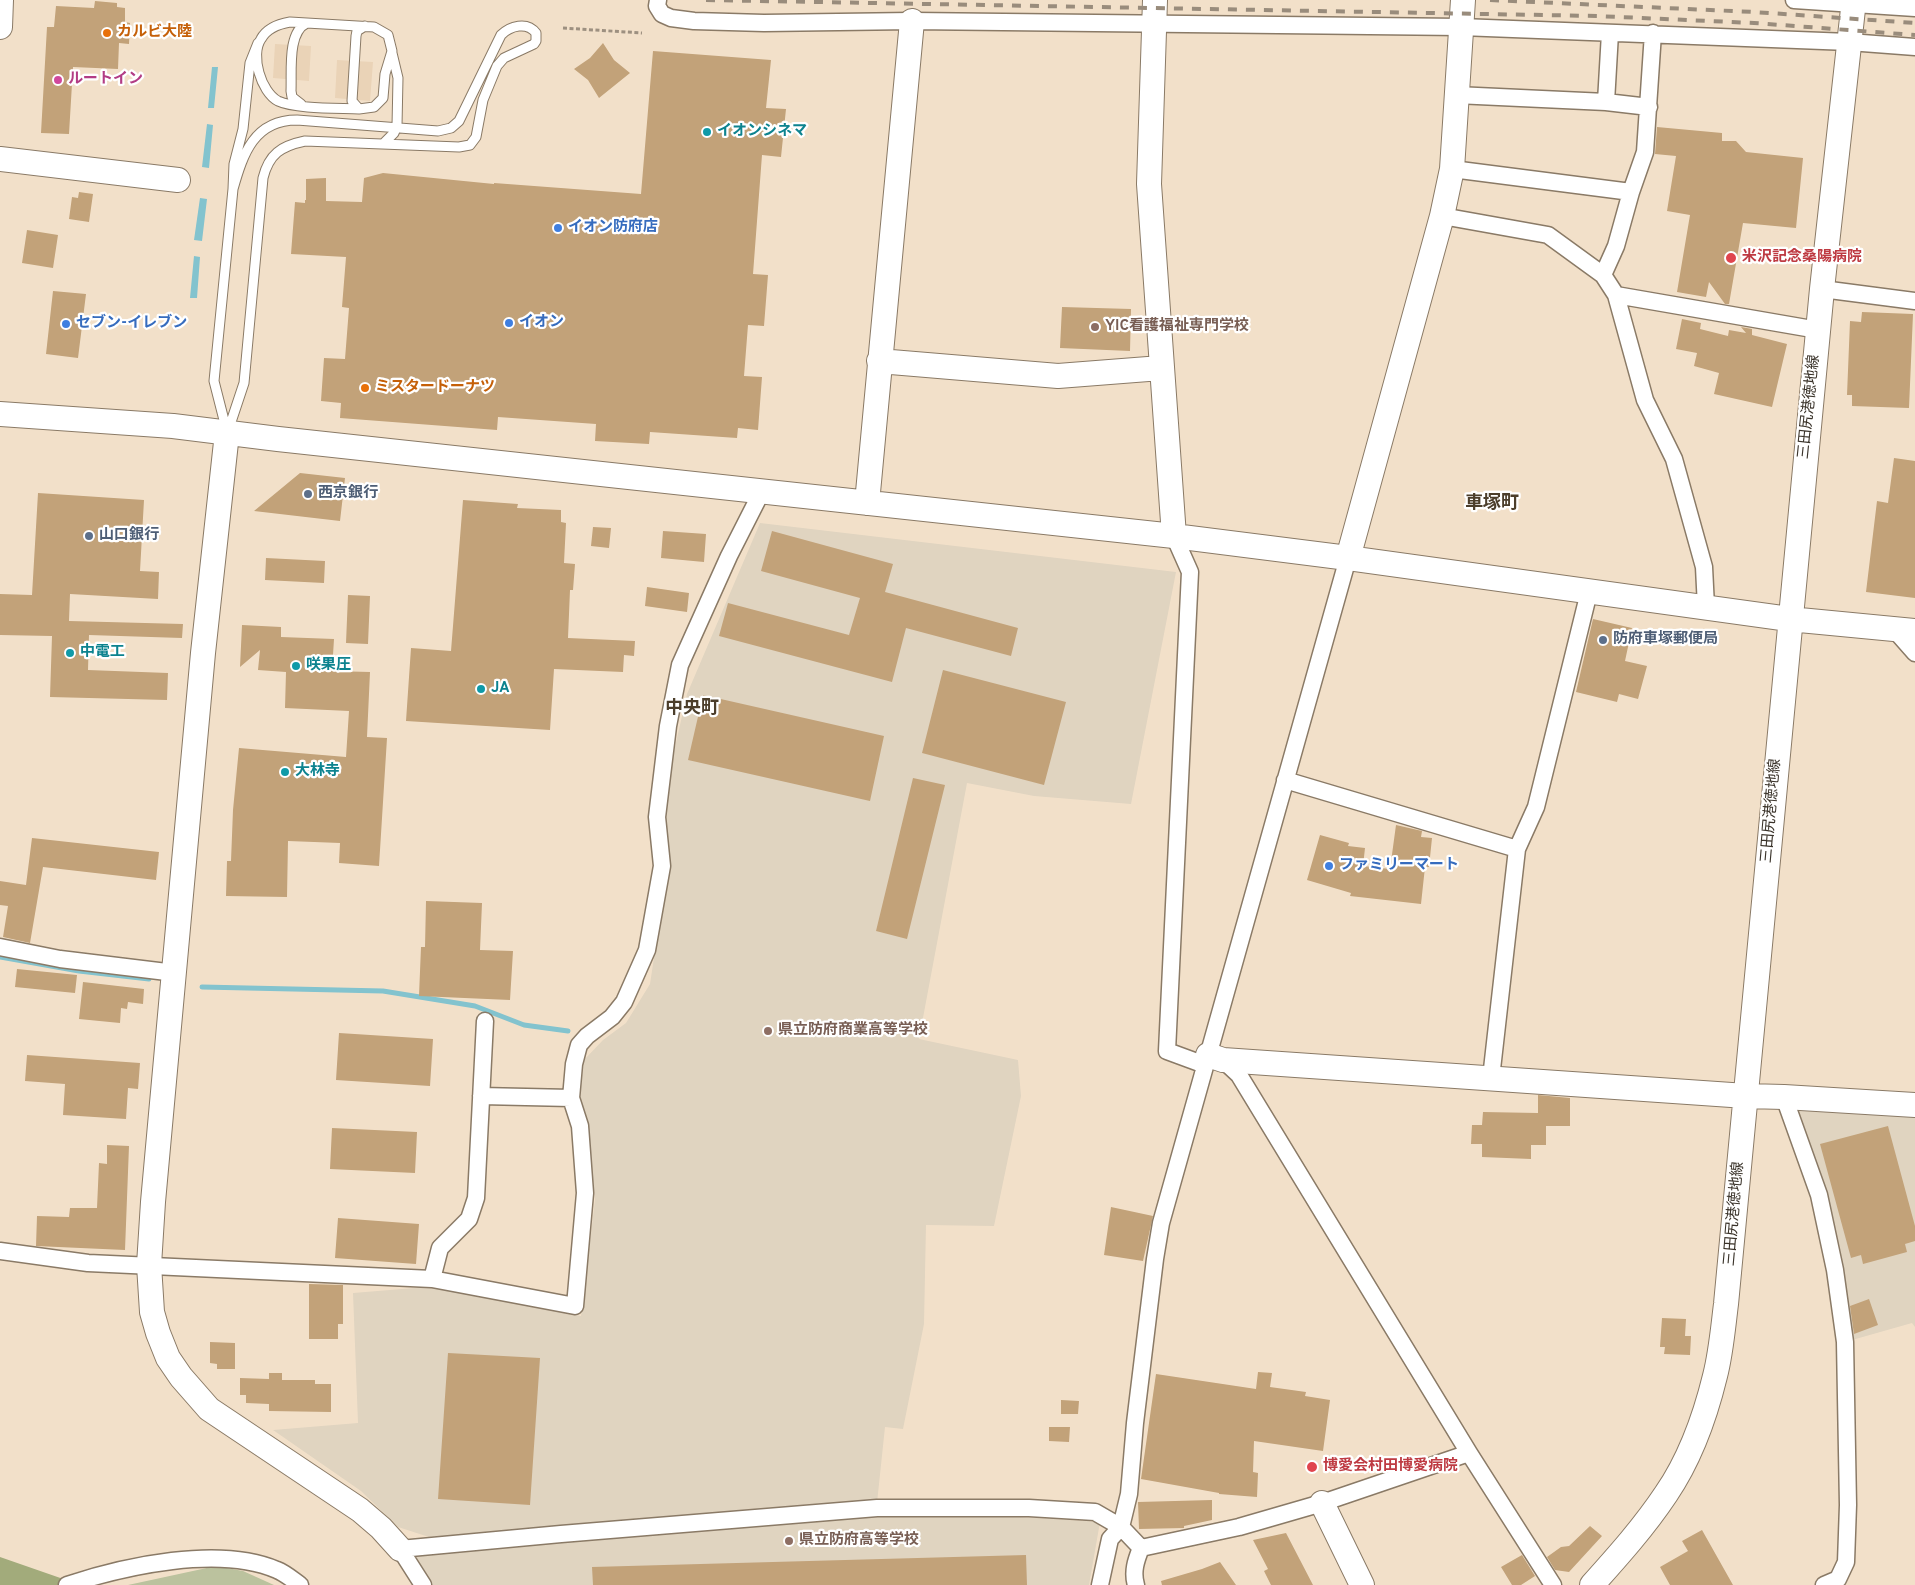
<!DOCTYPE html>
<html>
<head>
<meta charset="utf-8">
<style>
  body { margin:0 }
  canvas { display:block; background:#f2e0c9 }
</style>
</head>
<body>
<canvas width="1915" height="1585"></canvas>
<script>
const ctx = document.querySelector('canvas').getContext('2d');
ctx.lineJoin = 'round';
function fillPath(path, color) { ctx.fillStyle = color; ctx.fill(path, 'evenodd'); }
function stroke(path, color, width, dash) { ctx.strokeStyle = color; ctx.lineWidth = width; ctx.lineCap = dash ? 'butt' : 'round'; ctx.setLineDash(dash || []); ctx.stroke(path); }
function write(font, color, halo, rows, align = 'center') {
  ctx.font = font + ' Overpass,"Noto Sans JP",sans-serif'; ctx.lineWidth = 4.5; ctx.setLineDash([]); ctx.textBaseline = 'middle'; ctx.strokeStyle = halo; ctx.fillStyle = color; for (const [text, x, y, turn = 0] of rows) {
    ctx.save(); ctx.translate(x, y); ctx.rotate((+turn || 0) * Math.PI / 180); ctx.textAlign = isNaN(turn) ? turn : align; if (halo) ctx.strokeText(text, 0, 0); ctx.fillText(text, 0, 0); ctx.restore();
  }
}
fillPath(new Path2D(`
  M 275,44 L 311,46 L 309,81 L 273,78 Z
  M 337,60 L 373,62 L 370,101 L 335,98 Z`), '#ead3b7');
fillPath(new Path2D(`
  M 760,523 L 1176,572 L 1131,804 L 1034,796 L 967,783 L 919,1039 L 1018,1060 L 1021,1096 L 994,1226 L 926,1225 L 924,1324 L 903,1429 L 885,1427 L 877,1503 L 429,1537 L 398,1527 L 361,1491 L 273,1430 L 358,1423 L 353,1293 L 439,1286 L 581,1316 L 595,1200 L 587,1119 L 579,1096 L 584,1060 L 603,1040 L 626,1023 L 650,984 L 666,879 L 663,800 L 687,694 Z
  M 1784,1097 L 1915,1105 L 1915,1327 L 1912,1323 L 1845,1342 L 1835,1270 Z
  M 877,1508 L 1100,1522 L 1089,1585 L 423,1585 L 400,1549 Z`), '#e0d4c0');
fillPath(new Path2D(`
  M 216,1566 L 243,1571 L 274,1585 L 128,1585 Z`), '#bbc29e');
fillPath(new Path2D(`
  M 0,1557 L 69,1581 L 74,1585 L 0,1585 Z`), '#a2ab7b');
fillPath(new Path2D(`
  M 212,67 L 218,67 L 214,108 L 208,108 Z
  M 207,124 L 213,125 L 209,168 L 202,167 Z
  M 200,198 L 207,199 L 202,241 L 194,240 Z
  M 194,256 L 200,257 L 197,298 L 190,298 Z`), '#83c3ce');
stroke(new Path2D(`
  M 0,957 L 79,971 L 149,979
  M 202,987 L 383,991 L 475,1006 L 524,1025 L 568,1031`), '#83c3ce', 5);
fillPath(new Path2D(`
  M 95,1 L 117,3 L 117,7 L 125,8 L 125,22 L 130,23 L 129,44 L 119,43 L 118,69 L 73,67 L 69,134 L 41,133 L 47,27 L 54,27 L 56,6 L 94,8 Z
  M 603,43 L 614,60 L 630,73 L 599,98 L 588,80 L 574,69 L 590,58 Z
  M 653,51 L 771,60 L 766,108 L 786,109 L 781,157 L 762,155 L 753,274 L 768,275 L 764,326 L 748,325 L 744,376 L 762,377 L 758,430 L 738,428 L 737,438 L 650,432 L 649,444 L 595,441 L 596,424 L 498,417 L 497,430 L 340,418 L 341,403 L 321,401 L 324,358 L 345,359 L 349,308 L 342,307 L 346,257 L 291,254 L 295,202 L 305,203 L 305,200 L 306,200 L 306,179 L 326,178 L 326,201 L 362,202 L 364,178 L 383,173 L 494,184 L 494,183 L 641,194 Z
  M 1657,127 L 1722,133 L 1722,141 L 1736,141 L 1746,152 L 1803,158 L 1796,228 L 1743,223 L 1729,304 L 1725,304 L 1709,282 L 1706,297 L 1677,292 L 1690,215 L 1667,211 L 1676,156 L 1655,154 Z
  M 79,192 L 93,194 L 89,222 L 69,219 L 72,197 L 78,198 Z
  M 27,230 L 58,235 L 53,268 L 22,263 Z
  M 53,291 L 86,294 L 78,358 L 46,354 Z
  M 1062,307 L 1131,309 L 1130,351 L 1060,348 Z
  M 1862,312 L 1913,314 L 1909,408 L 1852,406 L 1852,395 L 1847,395 L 1850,321 L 1861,322 Z
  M 1682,319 L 1701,323 L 1700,329 L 1728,336 L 1729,330 L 1746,333 L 1741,327 L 1752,329 L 1752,335 L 1787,344 L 1772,407 L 1714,394 L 1719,373 L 1694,366 L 1697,353 L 1676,349 Z
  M 1894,458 L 1915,461 L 1915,598 L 1866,592 L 1877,501 L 1888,503 Z
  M 300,473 L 345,478 L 340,521 L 254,511 Z
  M 38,493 L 144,500 L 140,571 L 159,572 L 158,599 L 70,594 L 69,621 L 183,624 L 182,638 L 89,635 L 88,670 L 168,673 L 167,700 L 50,697 L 52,636 L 0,635 L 0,594 L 32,595 Z
  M 463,500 L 518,504 L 517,508 L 561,510 L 561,522 L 566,523 L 564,563 L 575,564 L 573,590 L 570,590 L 568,638 L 635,641 L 634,656 L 624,655 L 623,672 L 554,669 L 550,730 L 406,721 L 411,648 L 451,651 Z
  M 593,527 L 611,528 L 609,548 L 591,546 Z
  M 663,531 L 706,534 L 704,562 L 661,558 Z
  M 772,531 L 893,564 L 885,592 L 1018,628 L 1011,656 L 906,628 L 892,682 L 719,636 L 728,603 L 849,635 L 860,598 L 761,571 Z
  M 266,558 L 325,561 L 324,583 L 265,580 Z
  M 647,587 L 689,593 L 687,612 L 645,606 Z
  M 348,595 L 370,596 L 368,644 L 346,643 Z
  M 1593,619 L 1632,628 L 1625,661 L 1647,666 L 1638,699 L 1619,694 L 1617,702 L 1576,692 Z
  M 242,625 L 281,627 L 281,637 L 334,639 L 332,671 L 370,672 L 367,737 L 387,738 L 379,866 L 339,863 L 340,843 L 288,841 L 287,897 L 226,896 L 227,861 L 231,861 L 233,810 L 239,748 L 346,757 L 349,711 L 285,708 L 286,672 L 258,670 L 260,650 L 240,667 Z
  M 943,670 L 1066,702 L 1044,785 L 922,753 Z
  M 703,695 L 884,736 L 870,801 L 688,760 Z
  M 913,778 L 945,785 L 907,939 L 876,931 Z
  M 1396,825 L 1422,831 L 1421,837 L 1432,838 L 1429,867 L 1425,867 L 1421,904 L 1350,896 L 1351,893 L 1307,880 L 1320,835 L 1349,843 L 1348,846 L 1365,848 L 1363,866 L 1390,869 Z
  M 32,838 L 159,852 L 156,880 L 43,867 L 30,943 L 3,937 L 8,906 L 0,905 L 0,881 L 26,885 Z
  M 426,901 L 482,903 L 480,950 L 513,951 L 510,1000 L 419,996 L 421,947 L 425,947 Z
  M 17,969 L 77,975 L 75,993 L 15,987 Z
  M 83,982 L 144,989 L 143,1004 L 128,1002 L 127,1009 L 121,1008 L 120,1023 L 79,1019 Z
  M 339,1033 L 433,1039 L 430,1086 L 336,1080 Z
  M 27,1055 L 140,1063 L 138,1089 L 128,1088 L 126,1119 L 63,1115 L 65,1084 L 25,1081 Z
  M 1538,1095 L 1570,1098 L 1570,1126 L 1546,1126 L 1546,1145 L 1531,1145 L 1531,1159 L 1482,1157 L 1482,1144 L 1471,1144 L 1472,1125 L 1482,1125 L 1483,1112 L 1538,1113 Z
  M 1888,1126 L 1915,1226 L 1915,1241 L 1905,1244 L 1907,1252 L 1863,1264 L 1861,1255 L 1851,1258 L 1820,1144 Z
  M 332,1128 L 417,1132 L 415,1173 L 330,1169 Z
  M 107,1145 L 129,1146 L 125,1250 L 36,1246 L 37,1216 L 69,1217 L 70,1208 L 97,1208 L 99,1163 L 107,1164 Z
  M 1111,1207 L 1153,1216 L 1143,1261 L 1104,1255 Z
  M 338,1218 L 419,1224 L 416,1264 L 335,1258 Z
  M 309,1284 L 343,1285 L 343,1324 L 338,1324 L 338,1339 L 309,1339 Z
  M 1869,1299 L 1878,1325 L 1854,1334 L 1850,1306 Z
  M 1662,1318 L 1686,1319 L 1685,1336 L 1691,1336 L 1690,1355 L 1664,1354 L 1665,1347 L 1660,1347 Z
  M 210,1342 L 235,1343 L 235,1369 L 217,1369 L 217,1364 L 210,1363 Z
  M 448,1353 L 540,1358 L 530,1505 L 438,1499 Z
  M 1258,1372 L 1272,1373 L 1270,1387 L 1306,1392 L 1305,1396 L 1330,1400 L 1323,1451 L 1254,1441 L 1253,1472 L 1258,1473 L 1257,1497 L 1219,1494 L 1219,1493 L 1141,1479 L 1156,1374 L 1256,1389 Z
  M 269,1373 L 282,1373 L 282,1380 L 315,1380 L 315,1384 L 331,1384 L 331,1412 L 269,1411 L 269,1404 L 246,1403 L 246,1395 L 240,1395 L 240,1378 L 269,1379 Z
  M 1061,1400 L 1079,1401 L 1078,1414 L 1061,1414 Z
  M 1049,1427 L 1070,1427 L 1069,1442 L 1049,1441 Z
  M 1212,1500 L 1212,1520 L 1184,1526 L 1184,1528 L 1139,1529 L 1138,1502 Z
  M 1590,1526 L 1602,1536 L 1569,1572 L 1555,1570 L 1547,1557 L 1561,1547 L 1569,1546 Z
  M 1702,1530 L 1733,1585 L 1670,1585 L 1660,1567 L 1688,1551 L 1682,1541 Z
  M 1286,1533 L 1313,1585 L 1271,1585 L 1264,1571 L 1268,1569 L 1253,1540 Z
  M 1026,1555 L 1027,1585 L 593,1585 L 592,1567 Z
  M 1522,1555 L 1535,1576 L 1521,1585 L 1512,1585 L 1501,1567 Z
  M 1220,1562 L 1236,1585 L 1162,1585 L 1161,1581 L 1202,1569 Z`), '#c2a279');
const lane = new Path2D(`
  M 290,22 L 374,27 L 388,35 L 392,51 L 385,74 L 383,98 L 374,107 L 359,109 C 338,108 295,109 278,101 C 261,92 250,55 261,39 C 267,28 278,24 290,22 Z
  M 301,104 L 292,97 L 291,91 C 292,71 287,32 307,23
  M 359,109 L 352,101 L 356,36 L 357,31 L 365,26
  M 383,144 L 394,133 L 397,126 L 398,78 L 392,53
  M 228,431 L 244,383 L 263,178 C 269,154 281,146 305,141 L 459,147 L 470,145 L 476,137 L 483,100 L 497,66 L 504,58 L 534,44 L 536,41 L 536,33 C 527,21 510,26 501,35 L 459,121 L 451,128 L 438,131 L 297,120 C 254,120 243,154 233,189
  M 227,432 L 214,381 L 233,189 L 234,164 L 243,129 L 250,63 L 258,43`);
const street = new Path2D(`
  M 658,0 L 657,6 L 662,14 L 671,18 L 694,21 L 764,23 L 912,21 L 1461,27 L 1849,42 L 1915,47
  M 1794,0 L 1915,8
  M 1456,95 L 1606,102 L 1649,107
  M 1606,102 L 1610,33
  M 1452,169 L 1631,192
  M 1442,216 L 1548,235 L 1603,275 L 1616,295 L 1645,400 L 1674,459 L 1704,567 L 1706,607
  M 1603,275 L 1616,246 L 1631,192 L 1645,152 L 1653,33
  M 1822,289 L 1915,301
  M 1616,295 L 1818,330
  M 1174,536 L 1190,572 L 1167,1051 L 1205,1065
  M 1893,628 L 1915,653
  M 1285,780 L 1517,849
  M 0,947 L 60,959 L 175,973
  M 1223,1060 L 1239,1075 L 1469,1453 L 1553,1585
  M 1491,1078 L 1517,849 L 1536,807 L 1589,592
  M 481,1096 L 571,1098
  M 1784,1097 L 1819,1195 L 1835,1270 L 1845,1342 L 1848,1505 L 1846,1562 L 1838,1579 L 1824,1585
  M 0,1251 L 88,1263 L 432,1279 L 575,1306 L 585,1193 L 580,1126 L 571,1098 L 574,1064 L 579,1045 L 587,1036 L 612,1017 L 624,1002 L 647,950 L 662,866 L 657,817 L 668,726 L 680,665 L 729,556 L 762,491
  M 432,1279 L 440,1248 L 469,1219 L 476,1198 L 485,1021
  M 67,1585 C 125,1566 219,1545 277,1570 C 285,1573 293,1580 300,1585
  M 423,1585 L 400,1549 L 561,1534 L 877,1508 L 1029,1508 L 1095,1512 L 1121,1527 L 1141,1548 L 1239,1527 L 1322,1503 L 1469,1453
  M 1100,1585 L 1110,1539 L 1121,1527 L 1129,1494 L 1135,1423 L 1155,1259 L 1161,1223 L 1348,558
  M 1136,1585 C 1132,1572 1136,1560 1141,1548`);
const secondary = new Path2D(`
  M 1155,0 L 1149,184 L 1174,536
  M 0,27 L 1,0
  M 0,159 L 178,180
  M 879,361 L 1058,376 L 1161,368
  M 0,414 L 173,426 L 278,439 L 1174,536 L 1348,558 L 1789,619 L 1915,631
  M 227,433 L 203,653 L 153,1202 L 149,1265 L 152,1312 L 158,1333 L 168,1358 L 181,1377 L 209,1409 L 360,1510 L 381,1528 L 400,1549
  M 867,503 L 912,21
  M 1348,558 L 1442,216 L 1452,169 L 1463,0
  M 1208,1055 L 1223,1060 L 1746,1096 L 1784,1097 L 1915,1105
  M 1322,1503 L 1362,1585
  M 1592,1585 C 1618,1556 1644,1527 1666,1494 C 1690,1459 1705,1417 1715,1376 C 1721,1353 1723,1328 1726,1304 L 1822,289 L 1854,0`);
stroke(lane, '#8a7a66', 11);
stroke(street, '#8a7a66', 19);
stroke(secondary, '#8a7a66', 26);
stroke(new Path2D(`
  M 563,28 L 642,33`), '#9d9080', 3, [4, 2.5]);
stroke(lane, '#fff', 9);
stroke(street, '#fff', 16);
stroke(secondary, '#fff', 24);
stroke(new Path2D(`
  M 706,0 L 1597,16 L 1754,23 L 1915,35
  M 1490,0 L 1754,12 L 1915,23`), '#998c7c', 4, [9, 9]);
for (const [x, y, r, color] of [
  [107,33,5,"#e8710a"],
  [58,80,5,"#d1479c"],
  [707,132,5,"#0f9aa8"],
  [558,228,5,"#3f7fe0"],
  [1731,258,6,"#e0444e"],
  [509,323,5,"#3f7fe0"],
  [66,324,5,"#3f7fe0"],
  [1095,327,5,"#8d6e63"],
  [365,388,5,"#e8710a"],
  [308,494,5,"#5c6f8a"],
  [89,536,5,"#5c6f8a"],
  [1603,640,5,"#5c6f8a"],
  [70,653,5,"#0f9aa8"],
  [296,666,5,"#0f9aa8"],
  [481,689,5,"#0f9aa8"],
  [285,772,5,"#0f9aa8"],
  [1329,866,5,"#3f7fe0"],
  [768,1031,5,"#8d6e63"],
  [1312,1467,6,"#e0444e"],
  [789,1541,5,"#8d6e63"]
]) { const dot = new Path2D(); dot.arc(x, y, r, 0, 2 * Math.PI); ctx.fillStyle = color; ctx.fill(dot); stroke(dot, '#fff', 2); }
write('bold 15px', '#c56008', '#fff', [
  ["カルビ大陸",117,33],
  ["ミスタードーナツ",375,388]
], 'left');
write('bold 15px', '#b23c85', '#fff', [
  ["ルートイン",68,80]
], 'left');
write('bold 15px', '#0d838f', '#fff', [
  ["イオンシネマ",717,132],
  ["中電工",80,653],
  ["咲果圧",306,666],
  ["JA",491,689],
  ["大林寺",295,772]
], 'left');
write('bold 15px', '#366cbe', '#fff', [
  ["イオン防府店",568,228],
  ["イオン",519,323],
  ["セブン-イレブン",76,324],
  ["ファミリーマート",1339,866]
], 'left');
write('bold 15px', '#be3a42', '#fff', [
  ["米沢記念桑陽病院",1742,258],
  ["博愛会村田博愛病院",1323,1467]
], 'left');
write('bold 15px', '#785e54', '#fff', [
  ["YIC看護福祉専門学校",1105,327],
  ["県立防府商業高等学校",778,1031],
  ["県立防府高等学校",799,1541]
], 'left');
write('15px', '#3a332a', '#fff', [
  ["三田尻港徳地線",1810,407,-84],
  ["三田尻港徳地線",1772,811,-85],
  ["三田尻港徳地線",1735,1214,-85]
]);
write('bold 15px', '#4e5e75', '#fff', [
  ["西京銀行",318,494],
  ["山口銀行",99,536],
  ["防府車塚郵便局",1613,640]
], 'left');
write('bold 18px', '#4c3e2b', '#fff', [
  ["車塚町",1492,504],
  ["中央町",692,709]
]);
</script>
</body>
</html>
